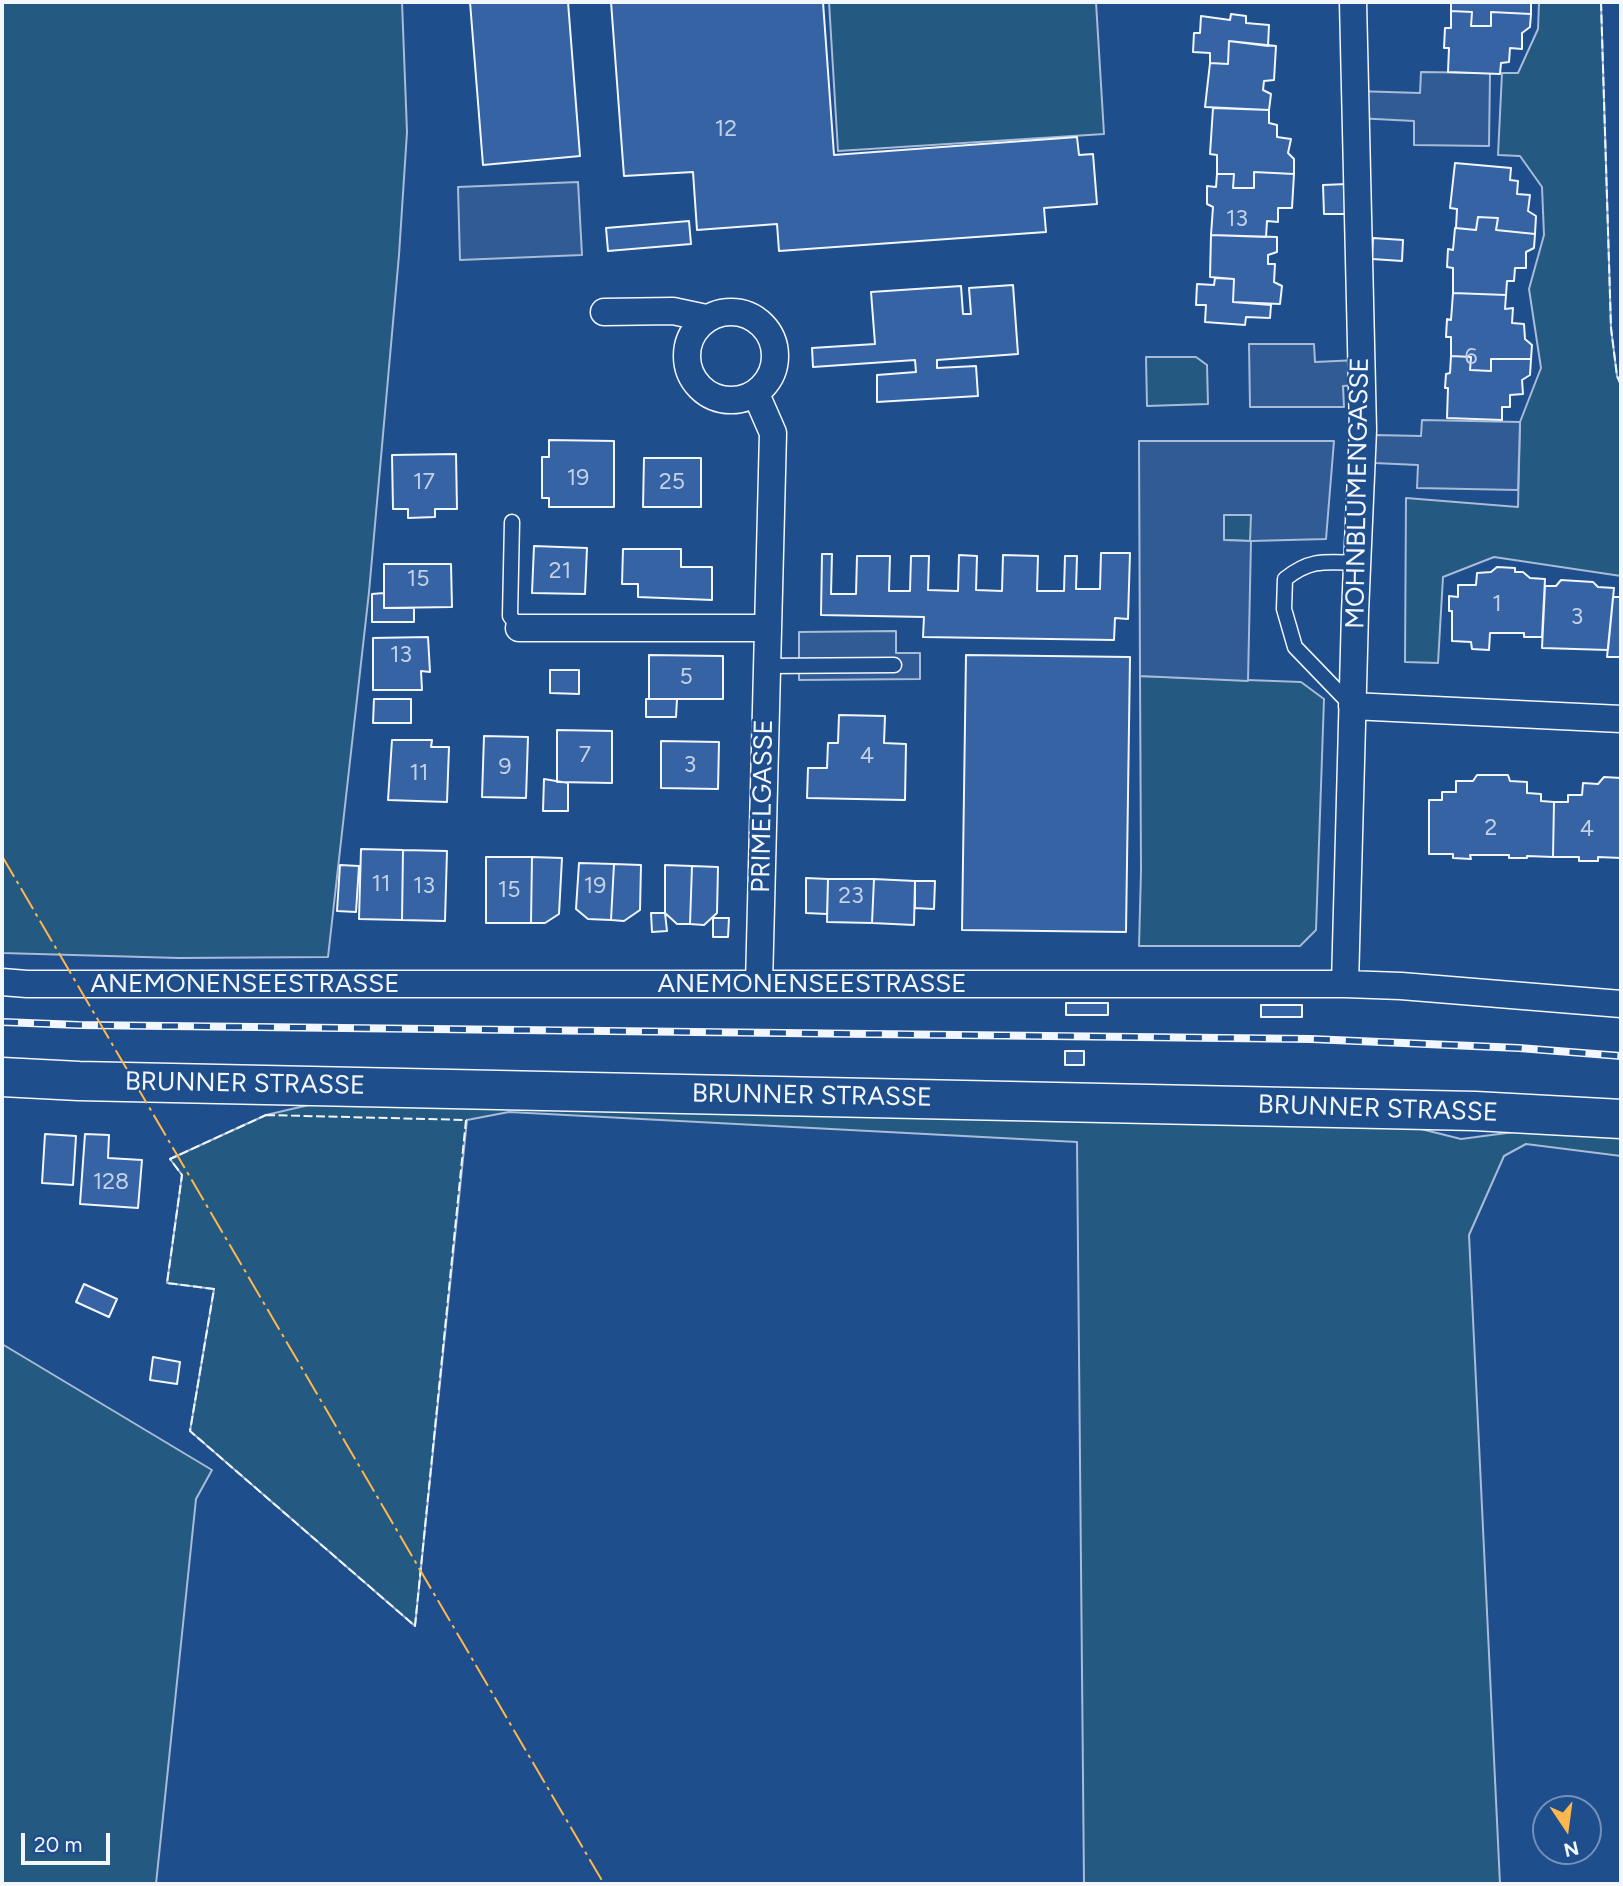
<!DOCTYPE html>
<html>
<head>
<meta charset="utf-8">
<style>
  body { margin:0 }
  #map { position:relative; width:1623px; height:1886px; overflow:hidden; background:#1f4e8c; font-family:Figtree,sans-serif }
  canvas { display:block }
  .frame { position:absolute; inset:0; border:4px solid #f2f6ff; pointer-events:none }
  .north { position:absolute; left:1532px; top:1795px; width:70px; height:70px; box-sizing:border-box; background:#1f4e8c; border:2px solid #7391ba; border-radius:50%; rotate:167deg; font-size:19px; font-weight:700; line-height:28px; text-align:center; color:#f2f6ff }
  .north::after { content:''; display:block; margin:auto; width:24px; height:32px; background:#ffb74d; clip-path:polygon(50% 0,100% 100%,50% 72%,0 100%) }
  .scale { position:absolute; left:21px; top:1833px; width:89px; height:32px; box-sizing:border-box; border:4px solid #f2f6ff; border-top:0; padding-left:9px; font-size:21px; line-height:24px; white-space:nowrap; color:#f2f6ff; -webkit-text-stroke:5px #1f4e8c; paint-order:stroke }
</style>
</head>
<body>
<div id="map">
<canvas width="1623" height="1886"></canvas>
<div class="frame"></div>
<div class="north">N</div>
<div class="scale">20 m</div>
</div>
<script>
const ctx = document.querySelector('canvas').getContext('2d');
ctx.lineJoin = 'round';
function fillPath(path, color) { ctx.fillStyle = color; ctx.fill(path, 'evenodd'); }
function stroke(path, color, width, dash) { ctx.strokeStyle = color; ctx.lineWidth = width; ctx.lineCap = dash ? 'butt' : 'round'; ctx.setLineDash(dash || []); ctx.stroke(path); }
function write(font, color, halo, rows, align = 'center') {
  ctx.font = font + ' Figtree,sans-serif'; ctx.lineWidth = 5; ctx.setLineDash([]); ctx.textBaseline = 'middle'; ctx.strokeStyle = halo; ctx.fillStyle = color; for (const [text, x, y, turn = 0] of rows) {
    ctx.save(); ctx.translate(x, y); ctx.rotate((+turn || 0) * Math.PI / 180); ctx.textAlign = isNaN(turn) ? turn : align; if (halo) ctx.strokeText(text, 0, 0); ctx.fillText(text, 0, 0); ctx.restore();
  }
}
const green = new Path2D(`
  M 2,2 L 402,2 L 407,132 L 399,255 L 369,592 L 328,957 L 179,958 L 2,953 Z
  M 829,2 L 1096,2 L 1104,134 L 838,151 Z
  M 1539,2 L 1601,2 L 1611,328 L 1617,376 L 1621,385 L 1621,576 L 1494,557 L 1443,577 L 1438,663 L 1405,662 L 1406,498 L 1518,507 L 1520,422 L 1541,368 L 1529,289 L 1544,235 L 1542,187 L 1520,156 L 1498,155 L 1502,73 L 1518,73 L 1538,29 Z
  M 1196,357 L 1207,365 L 1208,404 L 1147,406 L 1146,357 Z
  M 1224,515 L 1251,515 L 1251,541 L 1224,540 Z
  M 1140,676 L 1301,682 L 1324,699 L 1316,930 L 1300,946 L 1139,946 L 1141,871 Z
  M 326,1101 L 1401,1124 L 1461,1139 L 1537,1129 L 1621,1136 L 1621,1156 L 1526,1144 L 1504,1156 L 1469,1235 L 1500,1884 L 1084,1884 L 1077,1142 L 509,1112 L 467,1120 L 415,1626 L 190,1431 L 214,1289 L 167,1283 L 182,1175 L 170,1159 L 266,1115 Z
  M 2,1344 L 212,1470 L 196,1499 L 156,1884 L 2,1884 Z`);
fillPath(green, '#245a82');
stroke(green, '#a8bbd7', 2);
const parking = new Path2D(`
  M 1421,72 L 1490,73 L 1489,146 L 1414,145 L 1414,121 L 1356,118 L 1355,91 L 1420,93 Z
  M 578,182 L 582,255 L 460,260 L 458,187 Z
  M 1249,344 L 1314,344 L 1315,362 L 1358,360 L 1358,385 L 1343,386 L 1344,407 L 1250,407 Z
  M 1422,420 L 1520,422 L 1518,490 L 1417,488 L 1418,465 L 1374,463 L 1375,435 L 1421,436 Z
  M 1139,441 L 1334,441 L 1326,539 L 1251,541 L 1248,681 L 1140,676 ZM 1224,515 L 1251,515 L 1250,541 L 1224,540 Z
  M 896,631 L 896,653 L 920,653 L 920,679 L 799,680 L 799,632 Z`);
fillPath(parking, '#305b95');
stroke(parking, '#a8bbd7', 2);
const building = new Path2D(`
  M 470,2 L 568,2 L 580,156 L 483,165 Z
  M 611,2 L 823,2 L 834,155 L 1077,137 L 1079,155 L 1093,154 L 1097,204 L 1044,208 L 1046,232 L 779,251 L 777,224 L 697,230 L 693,172 L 624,176 Z
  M 1451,2 L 1531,2 L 1531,14 L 1491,12 L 1491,26 L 1471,26 L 1472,12 L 1451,11 Z
  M 1451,11 L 1472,12 L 1471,26 L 1491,26 L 1491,12 L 1531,14 L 1530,27 L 1522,33 L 1522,49 L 1510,48 L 1509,62 L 1501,63 L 1500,74 L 1448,72 L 1449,48 L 1444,48 L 1445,28 L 1451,28 Z
  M 1231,14 L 1246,16 L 1246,23 L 1269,25 L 1268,46 L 1229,41 L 1228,64 L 1210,63 L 1210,53 L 1193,52 L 1194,33 L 1200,33 L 1201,16 L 1230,20 Z
  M 1229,41 L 1276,46 L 1274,80 L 1264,81 L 1263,90 L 1271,94 L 1269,110 L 1205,107 L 1210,63 L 1228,64 Z
  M 1213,108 L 1269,110 L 1269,123 L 1277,125 L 1277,137 L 1291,139 L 1288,153 L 1294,159 L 1294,174 L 1254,172 L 1254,188 L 1233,188 L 1234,174 L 1217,174 L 1217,155 L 1210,154 Z
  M 1455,163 L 1511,168 L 1510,180 L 1518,181 L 1517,194 L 1530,195 L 1528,211 L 1536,216 L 1535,234 L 1496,230 L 1498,218 L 1478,217 L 1476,230 L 1456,228 L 1457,209 L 1450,208 Z
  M 1254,172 L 1294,174 L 1292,208 L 1278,208 L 1278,222 L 1267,221 L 1266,237 L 1211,235 L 1213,207 L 1207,204 L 1207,186 L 1216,187 L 1217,174 L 1234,174 L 1233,188 L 1254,188 Z
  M 1347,184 L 1348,214 L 1324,214 L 1323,185 Z
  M 1478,217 L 1498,218 L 1496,230 L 1535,234 L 1534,248 L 1526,252 L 1526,268 L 1515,268 L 1514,281 L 1507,281 L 1506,295 L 1453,293 L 1453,268 L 1447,267 L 1448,249 L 1453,250 L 1455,228 L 1476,230 Z
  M 689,221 L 691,244 L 608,251 L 606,228 Z
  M 1211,235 L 1277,237 L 1277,252 L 1268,255 L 1268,264 L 1275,264 L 1274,282 L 1282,286 L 1280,304 L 1233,302 L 1234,279 L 1210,277 Z
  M 1373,238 L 1403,240 L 1402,261 L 1372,259 Z
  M 1215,278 L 1234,279 L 1233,302 L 1271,305 L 1270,318 L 1246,317 L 1245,325 L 1205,322 L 1206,305 L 1196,305 L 1197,284 L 1214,285 Z
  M 1013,285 L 1018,354 L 937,360 L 937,368 L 976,366 L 978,396 L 877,402 L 877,375 L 916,372 L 915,360 L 813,367 L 812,348 L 875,344 L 871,292 L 961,286 L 963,314 L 971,314 L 969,288 Z
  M 1453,293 L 1506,295 L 1505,309 L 1513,308 L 1512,323 L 1524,324 L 1525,339 L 1532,345 L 1531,359 L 1491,359 L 1491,371 L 1470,370 L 1471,357 L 1451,356 L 1451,337 L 1446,337 L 1447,319 L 1451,320 Z
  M 1451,356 L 1471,357 L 1470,370 L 1491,371 L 1491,359 L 1531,359 L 1530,375 L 1522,380 L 1523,394 L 1510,395 L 1510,407 L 1502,407 L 1502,420 L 1447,418 L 1448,388 L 1445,388 L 1446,374 L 1450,373 Z
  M 549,440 L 614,441 L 614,507 L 549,507 L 549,498 L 542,498 L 542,457 L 549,457 Z
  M 456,454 L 457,509 L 435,509 L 435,517 L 408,518 L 408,509 L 393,509 L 392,455 Z
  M 644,458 L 701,458 L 701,507 L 643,507 Z
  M 534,546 L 587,548 L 585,594 L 532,593 Z
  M 623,549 L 681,549 L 681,567 L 712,567 L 712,600 L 638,597 L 638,584 L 622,584 Z
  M 1101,553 L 1130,553 L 1128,619 L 1115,618 L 1114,640 L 923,637 L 924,617 L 821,615 L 822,554 L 832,554 L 831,594 L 856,594 L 857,556 L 890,556 L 889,591 L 910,591 L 911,556 L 929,556 L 928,590 L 958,591 L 959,555 L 977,556 L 976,590 L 1002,591 L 1003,555 L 1038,556 L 1037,591 L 1064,591 L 1065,556 L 1077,556 L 1076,589 L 1100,589 Z
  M 384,564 L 451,564 L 452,607 L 384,608 Z
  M 1497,567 L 1515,568 L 1515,572 L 1523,572 L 1530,578 L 1545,579 L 1542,637 L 1524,637 L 1524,633 L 1490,633 L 1489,650 L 1472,649 L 1471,642 L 1452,641 L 1452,611 L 1449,611 L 1449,596 L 1458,597 L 1458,585 L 1476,585 L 1477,573 L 1491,572 Z
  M 1561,580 L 1593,582 L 1598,587 L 1614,588 L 1608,650 L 1542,648 L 1545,586 L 1556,586 Z
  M 384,593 L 384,608 L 414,608 L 414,622 L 372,622 L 372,594 Z
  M 1613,597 L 1621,597 L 1621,657 L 1607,657 Z
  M 428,637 L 430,672 L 421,671 L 422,690 L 373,690 L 373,638 Z
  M 649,655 L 723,656 L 723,699 L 649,699 Z
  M 966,655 L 1130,657 L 1126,932 L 962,930 Z
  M 550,670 L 579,670 L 579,694 L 550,693 Z
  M 374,699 L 411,699 L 411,723 L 373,723 Z
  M 646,699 L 677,699 L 676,717 L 646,717 Z
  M 839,715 L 885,716 L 884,743 L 906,744 L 905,800 L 807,798 L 808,768 L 827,768 L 828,743 L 838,743 Z
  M 557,730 L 612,731 L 612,783 L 557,782 Z
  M 484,736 L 528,737 L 526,798 L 482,797 Z
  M 392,740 L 432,740 L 431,747 L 449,747 L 447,802 L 388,800 Z
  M 661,741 L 719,742 L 718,789 L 661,788 Z
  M 1477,775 L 1508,775 L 1510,781 L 1527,782 L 1527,793 L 1541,794 L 1541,801 L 1554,802 L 1553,857 L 1527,856 L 1527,858 L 1509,858 L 1509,855 L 1470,855 L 1471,859 L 1453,858 L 1453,854 L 1429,854 L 1429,800 L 1442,800 L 1442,792 L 1456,792 L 1456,781 L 1473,781 Z
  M 1604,777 L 1621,778 L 1621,858 L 1598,857 L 1598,861 L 1579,861 L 1579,857 L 1553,857 L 1554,802 L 1568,802 L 1568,795 L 1582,795 L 1583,783 L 1598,784 Z
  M 544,779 L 568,783 L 568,811 L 543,811 Z
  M 361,849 L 403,850 L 402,920 L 359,919 Z
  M 403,850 L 447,851 L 445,921 L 402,920 Z
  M 486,857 L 532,857 L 531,923 L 486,923 Z
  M 532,857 L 562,858 L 559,914 L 545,923 L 531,923 Z
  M 579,863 L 614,864 L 611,920 L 588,919 L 576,909 Z
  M 614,864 L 641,865 L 640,910 L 624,921 L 611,920 Z
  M 340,865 L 359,866 L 356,912 L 337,911 Z
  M 665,865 L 692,866 L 690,924 L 677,924 L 665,913 Z
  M 692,866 L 718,867 L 717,913 L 704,925 L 690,924 Z
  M 806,878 L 828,879 L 827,914 L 806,913 Z
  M 828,879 L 874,879 L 872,923 L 827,922 Z
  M 874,879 L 915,881 L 914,925 L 872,923 Z
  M 915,881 L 935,881 L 934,909 L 915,908 Z
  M 651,913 L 665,913 L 667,931 L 652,932 Z
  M 713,918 L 729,918 L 728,937 L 713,937 Z
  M 1066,1003 L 1108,1003 L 1108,1015 L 1066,1015 Z
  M 1261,1005 L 1302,1005 L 1302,1017 L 1261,1017 Z
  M 1065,1051 L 1084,1051 L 1084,1065 L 1065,1065 Z
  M 45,1134 L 76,1136 L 73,1185 L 42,1183 Z
  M 85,1134 L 109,1135 L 108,1158 L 142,1160 L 138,1208 L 80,1204 Z
  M 84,1284 L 117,1299 L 109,1317 L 76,1302 Z
  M 153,1357 L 180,1362 L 177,1384 L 150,1380 Z`);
fillPath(building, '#3563a3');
stroke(building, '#f2f6ff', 2);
const lane = new Path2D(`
  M 512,522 L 510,616 L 519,628
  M 767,666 L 894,665
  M 1351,705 L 1295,647 L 1284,609 L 1285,579 C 1311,558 1327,562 1358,563`);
const street = new Path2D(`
  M687 356a44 44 0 1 1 88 0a44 44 0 1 1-88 0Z
  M 604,312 L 673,311 L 706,318
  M 756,394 L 773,433 L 759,984
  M 519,628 L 768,628
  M 1352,706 L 1621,719
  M 2,982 L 27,984 L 1345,984 L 1401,986 L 1621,1004
  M 1345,984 L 1355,613 L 1363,430 L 1353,2`);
const secondary = new Path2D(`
  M 2,1077 L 79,1081 L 1475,1111 L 1621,1119`);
stroke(lane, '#f2f6ff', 17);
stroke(street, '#f2f6ff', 29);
stroke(secondary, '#f2f6ff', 41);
stroke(lane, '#1f4e8c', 14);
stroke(street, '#1f4e8c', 26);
stroke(secondary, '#1f4e8c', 38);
const rail = new Path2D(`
  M 2,1022 L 79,1025 L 1311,1039 L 1519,1048 L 1621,1056`);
stroke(rail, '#f2f6ff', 8);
stroke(rail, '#1f4e8c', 5, [16]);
stroke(new Path2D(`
  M 1601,2 L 1611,328 L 1617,376 L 1621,385
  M 266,1115 L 466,1120 L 415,1626 L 190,1431 L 214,1289 L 167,1283 L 182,1175 L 170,1159 Z`), '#f2f6ff', 2, [9, 3.5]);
stroke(new Path2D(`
  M 2,856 L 604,1884`), '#ffb74d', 2, [24, 5, 3.5, 5]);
write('23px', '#c3d1e8', null, [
  ["12",726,129],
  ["13",1237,219],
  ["6",1471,357],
  ["19",578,478],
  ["17",424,482],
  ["25",672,482],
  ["21",560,571],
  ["15",418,579],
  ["1",1497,604],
  ["3",1577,617],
  ["13",401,655],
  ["5",686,677],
  ["7",585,755],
  ["4",867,756],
  ["3",690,765],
  ["9",505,767],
  ["11",419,773],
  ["2",1491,828],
  ["4",1587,829],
  ["11",381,884],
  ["13",424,886],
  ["19",595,886],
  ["15",509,890],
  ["23",851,896],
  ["128",111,1182]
]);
write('26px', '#f2f6ff', '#1f4e8c', [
  ["MOHNBLUMENGASSE",1358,493,-89],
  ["PRIMELGASSE",763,806,-89],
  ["ANEMONENSEESTRASSE",245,984],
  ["ANEMONENSEESTRASSE",812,984],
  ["BRUNNER STRASSE",245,1084,1],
  ["BRUNNER STRASSE",812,1096,1],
  ["BRUNNER STRASSE",1378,1109,2]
]);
</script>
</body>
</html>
